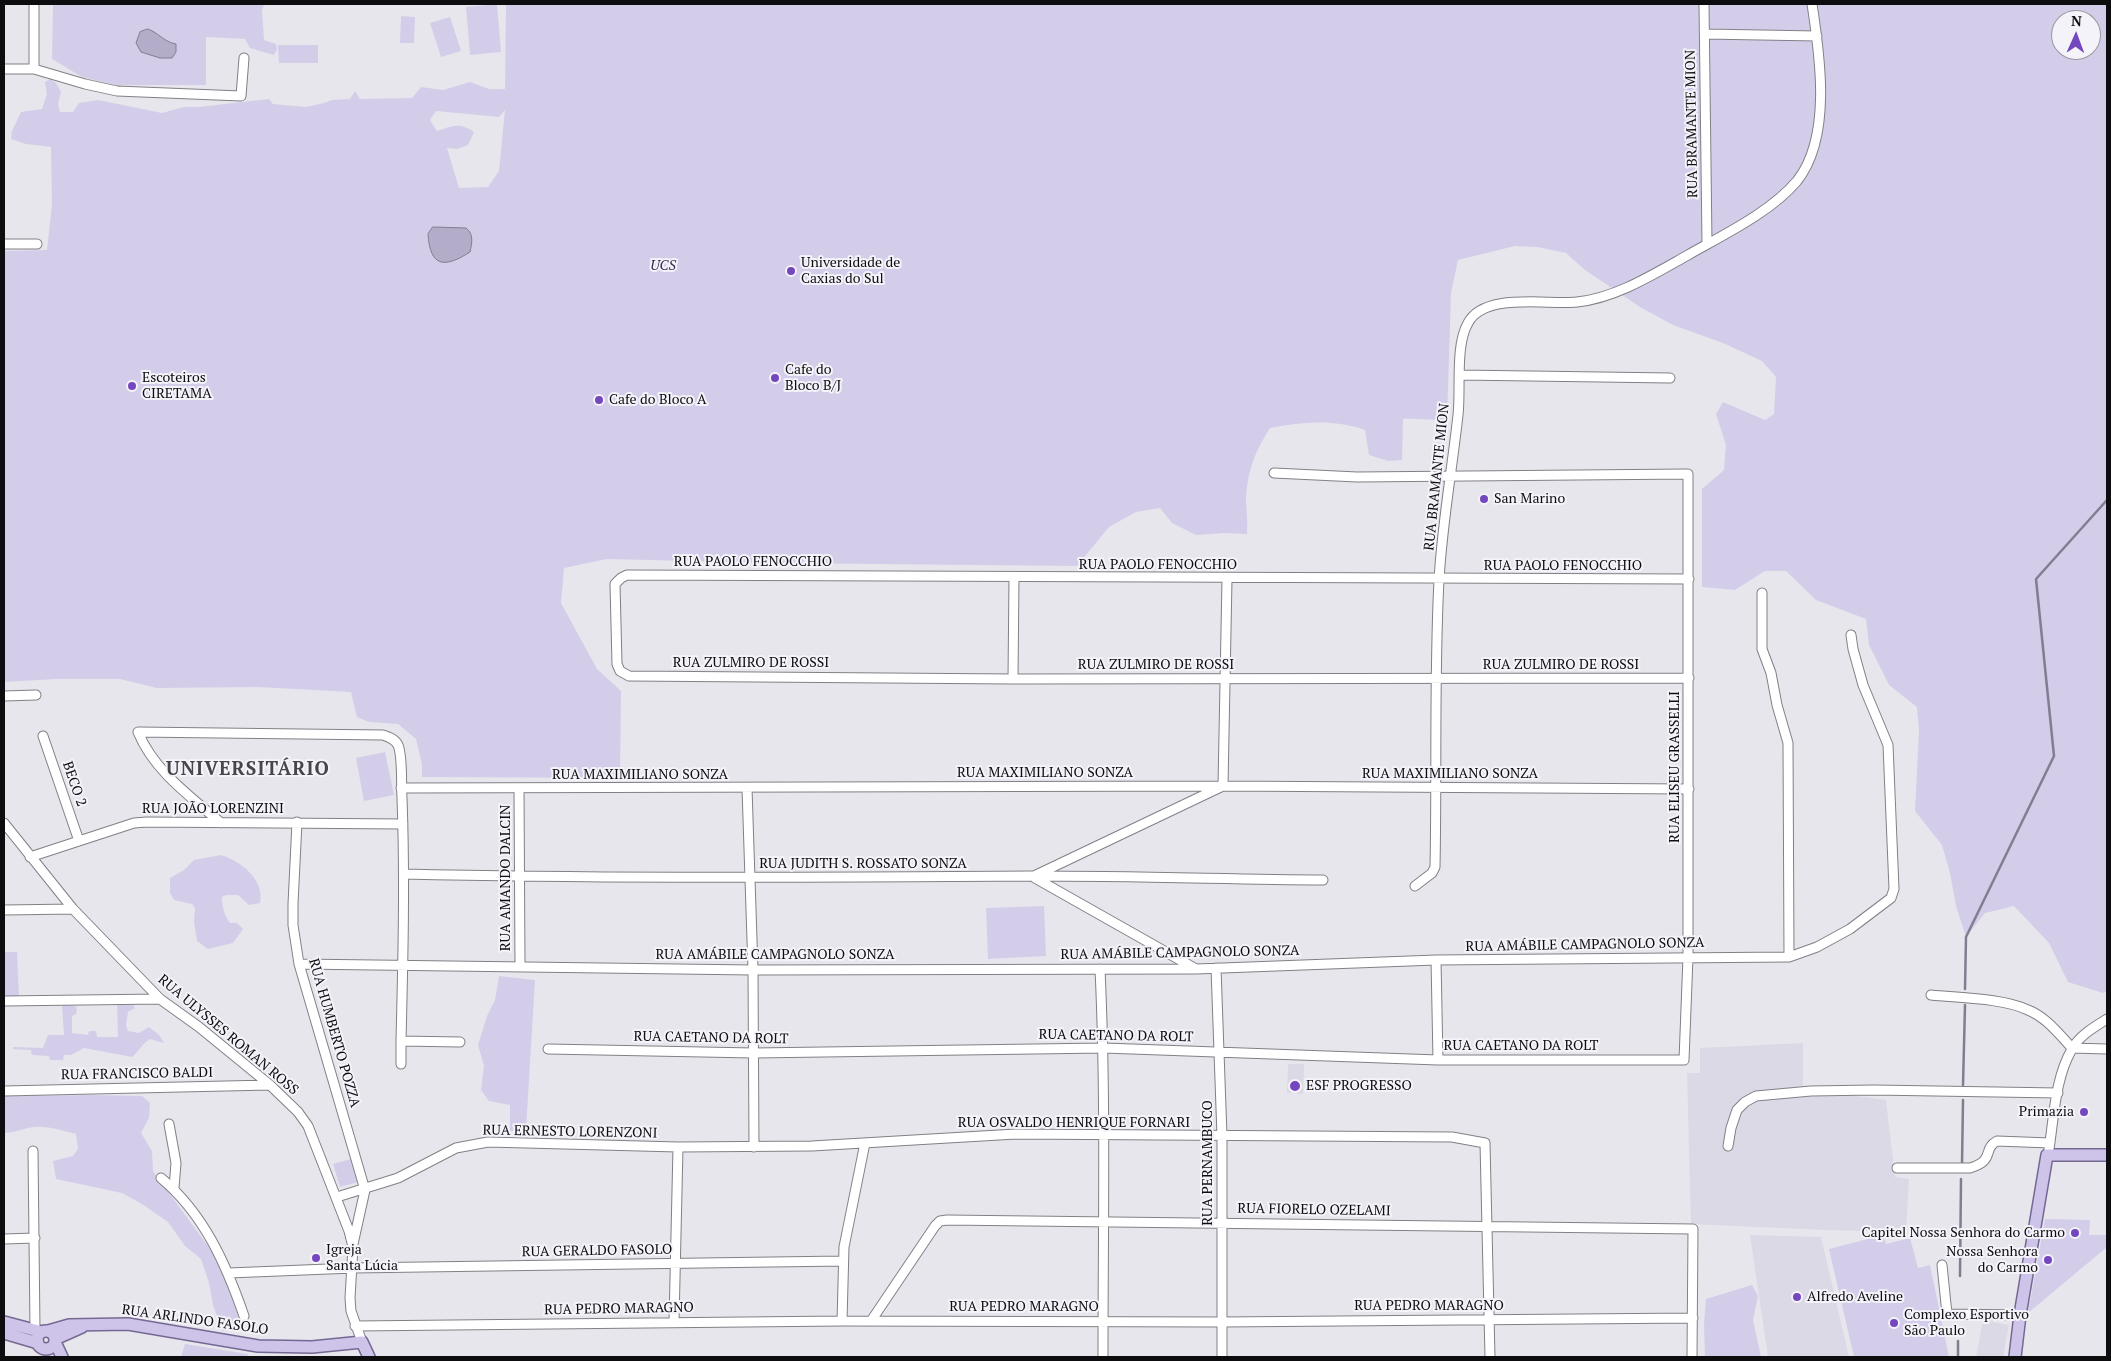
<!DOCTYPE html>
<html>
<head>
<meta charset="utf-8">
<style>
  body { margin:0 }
  #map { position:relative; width:2111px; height:1361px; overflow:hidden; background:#e7e6ec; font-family:"PT Serif",serif }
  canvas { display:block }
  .frame { position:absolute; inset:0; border:5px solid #0d0c0e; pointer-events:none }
  .north { position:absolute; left:2051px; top:10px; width:50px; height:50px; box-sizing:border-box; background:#f5f3fa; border:1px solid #98979c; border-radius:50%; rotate:2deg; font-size:14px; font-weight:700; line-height:20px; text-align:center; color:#0d0c0e }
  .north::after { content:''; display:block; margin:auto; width:18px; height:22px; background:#7447bf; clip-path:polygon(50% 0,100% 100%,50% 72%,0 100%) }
</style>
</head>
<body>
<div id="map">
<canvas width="2111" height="1361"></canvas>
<div class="frame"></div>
<div class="north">N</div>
</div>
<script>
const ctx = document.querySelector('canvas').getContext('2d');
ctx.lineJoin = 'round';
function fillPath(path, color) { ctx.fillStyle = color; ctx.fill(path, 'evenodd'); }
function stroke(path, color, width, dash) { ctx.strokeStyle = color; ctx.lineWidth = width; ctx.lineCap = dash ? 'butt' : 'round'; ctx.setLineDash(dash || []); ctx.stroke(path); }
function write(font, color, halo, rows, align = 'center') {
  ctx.font = font + ' "PT Serif",serif'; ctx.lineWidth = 4; ctx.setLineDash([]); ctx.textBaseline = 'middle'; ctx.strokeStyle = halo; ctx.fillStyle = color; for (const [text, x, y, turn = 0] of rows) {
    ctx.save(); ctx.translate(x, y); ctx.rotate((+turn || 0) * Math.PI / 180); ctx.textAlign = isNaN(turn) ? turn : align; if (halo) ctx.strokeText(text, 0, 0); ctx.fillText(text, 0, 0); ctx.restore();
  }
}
fillPath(new Path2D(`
  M 1803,1043 L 1803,1089 L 1886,1100 L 1895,1177 L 1909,1179 L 1906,1232 L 1825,1230 L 1691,1224 L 1687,1073 L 1700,1073 L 1700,1048 Z
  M 1288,1064 L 1304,1064 L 1303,1094 L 1287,1093 Z
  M 1750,1235 L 1821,1237 L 1849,1357 L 1768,1357 Z
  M 1983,1320 L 2009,1325 L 2003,1357 L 1976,1357 Z`), '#dcd9e6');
fillPath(new Path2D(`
  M 53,4 L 264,4 L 262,11 L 264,40 L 276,44 L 277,49 L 274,55 L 250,48 L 245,39 L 206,37 L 206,85 L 116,85 L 82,77 L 52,59 Z
  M 497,4 L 501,52 L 470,55 L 466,7 Z
  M 506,4 L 2107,4 L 2107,991 L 2103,993 L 2068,982 L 2049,943 L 2014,906 L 1985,913 L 1966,937 L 1956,906 L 1950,873 L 1942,845 L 1915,811 L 1919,731 L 1917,707 L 1889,685 L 1869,645 L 1866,619 L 1816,600 L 1786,571 L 1765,571 L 1735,590 L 1702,587 L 1702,489 L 1724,470 L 1726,445 L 1716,414 L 1723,402 L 1765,420 L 1774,414 L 1776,377 L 1762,361 L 1723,343 L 1673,325 L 1640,307 L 1585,270 L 1566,253 L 1537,247 L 1515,246 L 1458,260 L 1451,293 L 1447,419 C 1436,421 1416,418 1403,419 L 1402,460 L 1388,461 L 1369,455 L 1365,430 C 1333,419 1303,422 1270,428 C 1255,452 1248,469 1246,498 C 1246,510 1248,522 1247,534 L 1225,533 L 1196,535 L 1172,523 L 1160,508 L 1136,512 L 1109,527 L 1077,566 L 777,563 L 607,559 L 564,568 L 561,603 L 597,669 L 621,691 L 620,778 L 422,777 L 422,764 L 416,739 L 398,724 L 369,722 L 357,717 L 351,692 L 258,687 L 157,688 L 120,679 L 57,679 L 4,682 L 4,251 L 47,250 L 52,204 L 51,147 L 26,144 L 11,139 L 12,131 L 21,112 L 42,109 L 47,94 L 45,82 L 50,79 L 56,83 L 61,92 L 58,104 L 60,112 L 73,112 L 79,103 L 98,100 L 162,113 L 184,107 L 198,107 L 269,99 L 273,104 L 306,107 L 324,103 L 332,100 L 350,99 L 355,91 L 360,99 L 412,98 L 421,87 L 443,90 L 470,82 L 489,89 L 505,89 ZM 2061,20 L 2091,20 L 2091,50 L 2061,50 ZM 505,110 L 499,171 L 488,187 L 459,188 L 447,148 L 457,149 L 468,145 L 474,132 C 459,122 453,126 437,131 L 430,120 L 436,111 L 499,117 Z
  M 401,16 L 415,17 L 414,43 L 400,43 Z
  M 450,17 L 461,51 L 441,57 L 430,23 Z
  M 278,45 L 318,45 L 318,63 L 279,63 Z
  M 385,752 L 394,795 L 364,801 L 356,758 Z
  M 221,855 C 241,861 265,880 260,903 L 249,905 L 238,895 L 226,895 L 222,897 C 222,908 224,914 230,923 L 237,923 L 243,929 L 233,943 L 208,949 L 197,941 L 194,922 L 195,908 L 192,904 L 174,900 L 170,893 L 170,878 L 184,870 L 194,860 Z
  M 1044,906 L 1046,956 L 988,959 L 986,908 Z
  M 4,952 L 17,952 L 19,998 L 4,999 Z
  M 499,976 L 535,980 L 526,1130 L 510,1131 L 510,1105 L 489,1101 L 481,1090 L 484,1066 L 478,1045 L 487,1016 L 495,1000 Z
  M 117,1002 L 132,1002 L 135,1008 L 128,1012 L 126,1025 L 128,1031 L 139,1033 L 149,1027 L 159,1035 L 164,1043 L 150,1039 C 142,1044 139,1051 132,1057 L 84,1048 L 71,1055 L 64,1055 L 63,1060 L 50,1060 L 49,1056 L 32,1055 L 31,1050 L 13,1049 L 13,1047 L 43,1048 L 48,1035 L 64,1035 L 62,1006 L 66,1004 L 77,1007 L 76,1014 L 72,1016 L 72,1033 L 88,1035 L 89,1031 L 96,1031 L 97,1037 L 118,1037 Z
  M 92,1095 L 142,1096 L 150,1103 L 149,1118 L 141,1133 L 152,1151 L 153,1171 L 213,1253 L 230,1291 L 242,1329 L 222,1331 L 213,1305 L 209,1283 L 201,1259 L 185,1246 L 168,1222 L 142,1204 L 122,1193 L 56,1179 L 53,1161 L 73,1156 L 78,1149 L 76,1134 C 61,1130 43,1124 28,1128 C 19,1130 13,1133 4,1133 L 4,1096 Z
  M 351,1159 L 358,1182 L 340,1187 L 333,1164 Z
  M 2045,1219 L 2090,1220 L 2089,1235 L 2107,1235 L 2107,1247 L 2028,1313 Z
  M 1883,1235 L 1886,1244 L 1910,1238 L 1918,1268 L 1930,1265 L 1949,1357 L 1854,1357 L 1829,1249 Z
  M 1752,1285 L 1758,1296 L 1753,1320 L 1761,1357 L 1705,1357 L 1704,1324 L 1706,1299 Z
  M 185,1344 L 248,1354 L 247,1357 L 181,1357 Z`), '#d4cdea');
const water = new Path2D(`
  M 148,29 C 159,33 164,42 176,44 L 176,52 L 172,58 L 160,58 L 141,52 L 136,43 L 140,32 Z
  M 433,227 L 466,228 C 474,234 472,243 470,252 C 445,268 430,268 428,234 Z`);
fillPath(water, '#b4adc9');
stroke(water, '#827d91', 1);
stroke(new Path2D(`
  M 1965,989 L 1966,937 L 2054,756 L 2036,579 L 2107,500
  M 1963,1085 L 1965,1005
  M 1962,1164 L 1963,1100
  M 1960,1276 L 1961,1179
  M 1958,1357 L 1958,1341`), '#827d91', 2.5);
const minor = new Path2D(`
  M 1704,4 L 1707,244
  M 1705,34 L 1817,36
  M 4,69 L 34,69 L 85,84 L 117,91 L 241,96 L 244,58
  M 34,69 L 34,4
  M 4,244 L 37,244
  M 1460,375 L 1670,378
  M 1689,579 L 627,575 L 621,578 L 615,584 L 617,664 L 620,671 L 629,676 L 1013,679 L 1689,678
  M 1762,593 L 1762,649 L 1771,673 L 1777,705 L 1788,743 L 1789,957
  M 1013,679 L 1014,577
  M 4,696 L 36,695
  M 43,736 L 79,841
  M 401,788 L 1223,786 L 1689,789
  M 519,788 L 520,967
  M 747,788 L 753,970 L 754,1147
  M 297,822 L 293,904 L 293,925 L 299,964 L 365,1190 L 353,1244
  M 4,823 L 73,909 L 160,999 L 199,1027 L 270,1085 L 298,1112 L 308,1126 L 349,1231 L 353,1247 L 350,1298 L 351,1311 L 362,1342
  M 221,823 C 190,796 154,771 138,732 L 383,735 C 389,737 395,739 398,745 C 403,757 401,785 402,798 C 405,879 403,960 401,1041 L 460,1042
  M 30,857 L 134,823 L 147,822 L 403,824
  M 404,874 C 613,879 822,877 1032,876 C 1129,876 1226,879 1323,880
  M 1036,875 L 1223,786 L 1227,579
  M 1035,878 L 1196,969
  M 1415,886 L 1432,873 L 1435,867 C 1437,772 1434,675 1439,580 C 1442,525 1452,470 1458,415 C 1461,389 1455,345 1468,323 C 1484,292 1547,305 1577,302 C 1616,298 1654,274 1688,255 C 1723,235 1771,212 1797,181 C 1832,137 1820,56 1812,4
  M 4,910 L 73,909
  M 1436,960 L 1438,1060
  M 299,964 L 753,970 L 1196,969 L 1436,960 L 1789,957 L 1817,947 L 1850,929 L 1891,898 L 1894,889 L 1888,745 L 1863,685 L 1853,649 L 1851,635
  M 1216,968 L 1222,1136 L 1222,1357
  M 1100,969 C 1106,1098 1103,1228 1103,1357
  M 1931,995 C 1959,998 2003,998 2028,1010 C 2046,1017 2059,1034 2072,1048
  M 4,1001 L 160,999
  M 2072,1048 L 2107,1049
  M 548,1049 L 754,1053 L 1104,1048 L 1438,1060 L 1684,1060 L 1688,957 L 1688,474 L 1357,477 L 1274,473
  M 401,1064 L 401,1041
  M 4,1091 L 270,1085
  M 169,1124 L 176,1163 L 174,1188
  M 1728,1146 L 1731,1128 L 1737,1110 L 1745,1102 L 1756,1096 L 1811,1091 L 1874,1090 L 2058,1093
  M 2049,1149 C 2054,1117 2055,1078 2072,1049 C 2079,1036 2094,1027 2107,1019
  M 33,1151 L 35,1330
  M 1897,1168 L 1970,1168 C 1996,1160 1982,1149 1997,1141 L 2050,1143
  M 161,1178 C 204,1214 226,1264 244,1316
  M 337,1197 L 398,1178 L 456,1148 L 488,1142 L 678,1147 L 812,1146 L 1016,1134 L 1452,1137 L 1485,1143 L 1490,1357
  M 4,1239 L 35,1238
  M 1942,1265 L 1947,1314 L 2020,1315
  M 229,1273 L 353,1268 L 842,1261
  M 842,1321 L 844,1247 L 865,1143
  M 871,1321 L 935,1226 L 940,1221 L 947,1220 L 1693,1229 L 1692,1357
  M 674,1322 L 678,1147
  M 355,1326 L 842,1321 L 1222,1322 L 1693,1318`);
const major = new Path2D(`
  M 4,1322 L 42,1332
  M 48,1331 L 69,1325 L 128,1324 L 258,1346 L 312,1347 L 362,1342 L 369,1357
  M37 1340a9 9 0 1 1 18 0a9 9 0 1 1-18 0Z
  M 4,1333 L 38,1343
  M 55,1339 L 82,1327
  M 55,1342 L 62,1357
  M 2015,1357 L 2020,1315 L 2047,1155 L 2107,1155`);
stroke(minor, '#818086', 11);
stroke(major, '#756993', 14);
stroke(minor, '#fff', 9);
stroke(major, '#cec3e9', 11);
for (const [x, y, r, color] of [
  [791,271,5,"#7447bf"],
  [775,378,5,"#7447bf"],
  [132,386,5,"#7447bf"],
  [599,400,5,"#7447bf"],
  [1484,499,5,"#7447bf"],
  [1295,1086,6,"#7447bf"],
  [2084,1112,5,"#7447bf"],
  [2075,1233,5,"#7447bf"],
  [316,1258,5,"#7447bf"],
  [2048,1260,5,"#7447bf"],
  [1797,1297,5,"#7447bf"],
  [1894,1323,5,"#7447bf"]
]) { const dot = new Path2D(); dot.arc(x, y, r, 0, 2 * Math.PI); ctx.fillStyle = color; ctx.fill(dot); stroke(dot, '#f5f3fa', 2); }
write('14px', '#0d0c0e', '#f5f3fa', [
  ["RUA BRAMANTE MION",1692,124,-91],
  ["RUA BRAMANTE MION",1437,477,-84],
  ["RUA PAOLO FENOCCHIO",753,562],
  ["RUA PAOLO FENOCCHIO",1158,565],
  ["RUA PAOLO FENOCCHIO",1563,566],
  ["RUA ZULMIRO DE ROSSI",751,663],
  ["RUA ZULMIRO DE ROSSI",1156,665],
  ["RUA ZULMIRO DE ROSSI",1561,665],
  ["RUA ELISEU GRASSELLI",1675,767,-90],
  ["RUA MAXIMILIANO SONZA",1045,773],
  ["RUA MAXIMILIANO SONZA",1450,774],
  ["RUA MAXIMILIANO SONZA",640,775],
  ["BECO 2",74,784,71],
  ["RUA JOÃO LORENZINI",213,809],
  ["RUA JUDITH S. ROSSATO SONZA",863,864],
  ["RUA AMANDO DALCIN",506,878,-90],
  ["RUA AMÁBILE CAMPAGNOLO SONZA",1585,945,-1],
  ["RUA AMÁBILE CAMPAGNOLO SONZA",1180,953,-1],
  ["RUA AMÁBILE CAMPAGNOLO SONZA",775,955],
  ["RUA HUMBERTO POZZA",334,1033,74],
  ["RUA ULYSSES ROMAN ROSS",228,1035,40],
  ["RUA CAETANO DA ROLT",1116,1036,1],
  ["RUA CAETANO DA ROLT",711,1038,1],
  ["RUA CAETANO DA ROLT",1521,1046],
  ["RUA FRANCISCO BALDI",137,1074,-1],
  ["RUA OSVALDO HENRIQUE FORNARI",1074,1123],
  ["RUA ERNESTO LORENZONI",570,1132,1],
  ["RUA PERNAMBUCO",1208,1163,-90],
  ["RUA FIORELO OZELAMI",1314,1210,1],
  ["RUA GERALDO FASOLO",597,1251,-1],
  ["RUA PEDRO MARAGNO",1429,1306],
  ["RUA PEDRO MARAGNO",1024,1307],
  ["RUA PEDRO MARAGNO",619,1309,-1],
  ["RUA ARLINDO FASOLO",195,1320,8]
]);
write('14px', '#0d0c0e', '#f5f3fa', [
  ["Universidade de",801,263],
  ["Caxias do Sul",801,279],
  ["Cafe do",785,370],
  ["Bloco B/J",785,386],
  ["Escoteiros",142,378],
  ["CIRETAMA",142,394],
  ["Cafe do Bloco A",609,400],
  ["San Marino",1494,499],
  ["ESF PROGRESSO",1306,1086],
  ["Primazia",2074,1112,"right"],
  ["Capitel Nossa Senhora do Carmo",2065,1233,"right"],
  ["Igreja",326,1250],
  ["Santa Lúcia",326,1266],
  ["Nossa Senhora",2038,1252,"right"],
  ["do Carmo",2038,1268,"right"],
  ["Alfredo Aveline",1807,1297],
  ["Complexo Esportivo",1904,1315],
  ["São Paulo",1904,1331]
], 'left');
write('italic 14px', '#352951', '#f5f3fa', [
  ["UCS",663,266]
]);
ctx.letterSpacing = '1px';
write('bold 19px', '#47464b', '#f5f3fa', [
  ["UNIVERSITÁRIO",248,770]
]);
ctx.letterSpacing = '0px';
</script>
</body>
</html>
